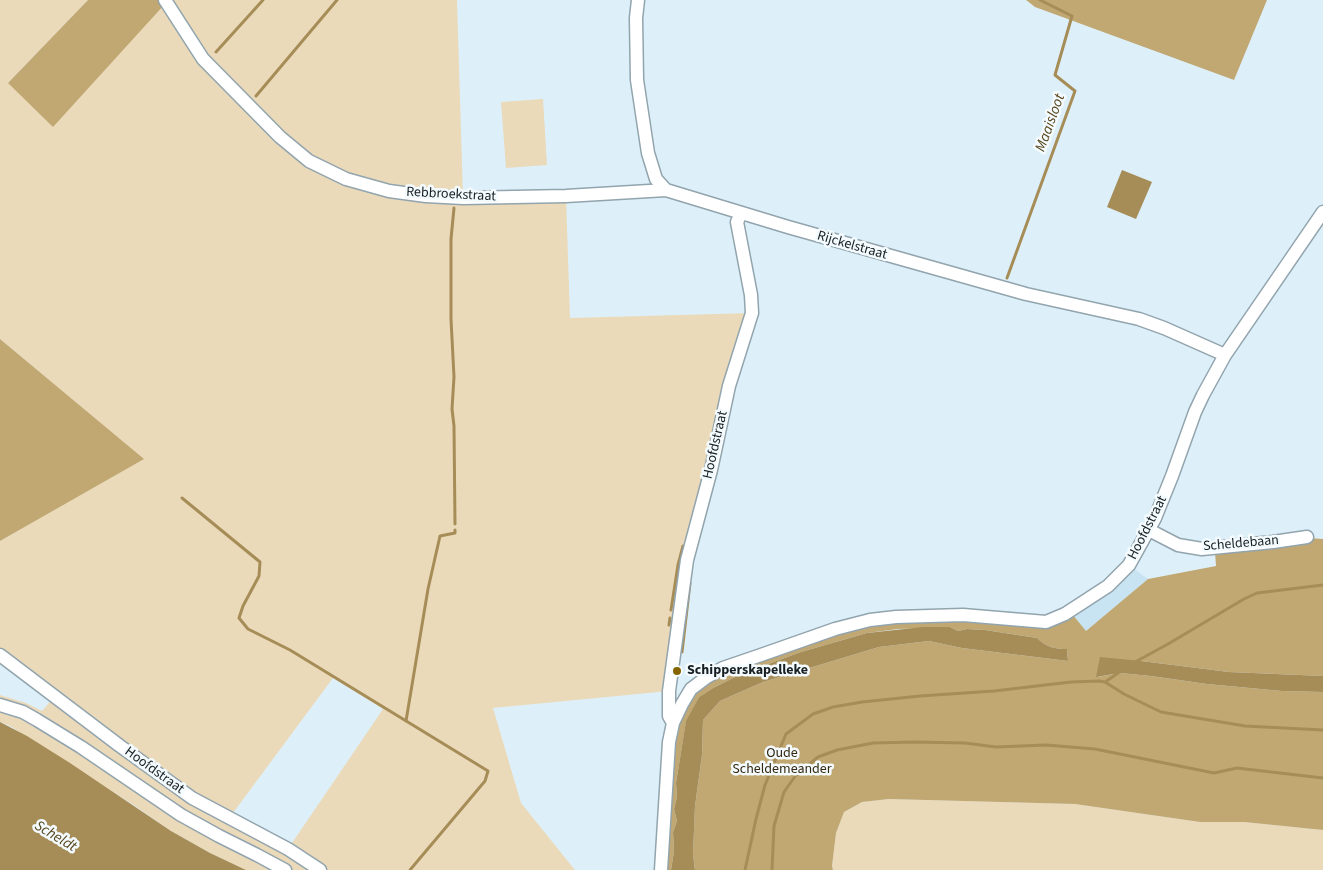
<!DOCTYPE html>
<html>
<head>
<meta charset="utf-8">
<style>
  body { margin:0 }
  canvas { display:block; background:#ddf0fa }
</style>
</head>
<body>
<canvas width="1323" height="870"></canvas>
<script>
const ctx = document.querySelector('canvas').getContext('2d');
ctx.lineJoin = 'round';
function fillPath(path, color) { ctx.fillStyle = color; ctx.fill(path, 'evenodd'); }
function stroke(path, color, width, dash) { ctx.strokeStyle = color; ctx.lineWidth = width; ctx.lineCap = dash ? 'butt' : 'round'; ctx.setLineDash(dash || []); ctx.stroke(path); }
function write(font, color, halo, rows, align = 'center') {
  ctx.font = font + ' "Source Sans 3",sans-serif'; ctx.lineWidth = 5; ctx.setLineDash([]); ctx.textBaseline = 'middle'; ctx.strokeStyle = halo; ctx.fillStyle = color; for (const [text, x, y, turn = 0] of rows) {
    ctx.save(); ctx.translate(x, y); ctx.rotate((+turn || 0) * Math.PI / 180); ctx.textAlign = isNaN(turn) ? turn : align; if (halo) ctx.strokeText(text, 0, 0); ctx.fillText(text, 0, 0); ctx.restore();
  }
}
fillPath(new Path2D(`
  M 1129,565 L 1148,579 L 1086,631 L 1073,615 Z`), '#c8e3f1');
fillPath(new Path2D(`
  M 0,0 L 88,0 L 8,83 L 168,0 L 457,0 L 463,197 L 566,196 L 570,318 L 752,313 L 701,506 L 669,691 L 493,708 L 521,803 L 575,870 L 322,870 L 290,846 L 383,709 L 333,678 L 230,817 L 318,870 L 246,870 L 210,853 L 171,831 L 135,806 L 10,726 L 0,722 L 0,695 L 26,703 L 42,711 L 54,697 L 0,655 L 0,541 L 143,459 L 0,339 Z
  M 543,99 L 547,165 L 506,168 L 501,102 Z
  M 889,799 L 1075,804 L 1200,822 L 1244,822 L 1323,830 L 1323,870 L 833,870 L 832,866 L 836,833 L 844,812 L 862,802 Z`), '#ebdab9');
fillPath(new Path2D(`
  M 88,0 L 161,0 L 164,5 L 53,127 L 8,83 Z
  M 1026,0 L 1267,0 L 1234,80 L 1035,7 Z
  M 0,339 L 144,459 L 0,541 Z
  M 1308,538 L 1323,539 L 1323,676 L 1229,672 L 1141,661 L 1097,677 L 1120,673 L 1151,676 L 1207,684 L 1282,691 L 1323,692 L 1323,830 L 1244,822 L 1200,822 L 1075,804 L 889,799 L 862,802 L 844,812 L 836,833 L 832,866 L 833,870 L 695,870 L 693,855 L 695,806 L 702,755 L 703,720 L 720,701 L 763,682 L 879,647 L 929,641 L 962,648 L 1068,661 L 1067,649 C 1055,649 1046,647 1037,638 L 985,630 L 967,629 L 958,631 L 950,627 L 898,629 L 867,633 L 853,637 L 801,652 L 741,674 L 713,688 L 699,697 L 686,722 L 676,783 L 677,797 L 674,809 L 677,821 L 673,832 L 674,851 L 671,870 L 661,870 L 669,742 L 698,683 L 870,620 L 977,620 L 1073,615 L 1086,631 L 1148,579 L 1216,566 L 1215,552 Z`), '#c1a873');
fillPath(new Path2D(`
  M 1122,170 L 1152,182 L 1136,219 L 1107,207 Z
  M 923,627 L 950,627 L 958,631 L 967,629 L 985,630 L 1037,638 C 1046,647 1055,649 1067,649 L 1068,661 L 962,648 L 929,641 L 879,647 L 763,682 L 720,701 L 703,720 L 702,755 L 695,806 L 693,855 L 695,870 L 671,870 L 674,851 L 673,832 L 677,821 L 674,809 L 677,797 L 676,783 L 686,721 L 699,697 L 713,688 L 741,674 L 801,652 L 867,633 Z
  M 1100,657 L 1141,661 L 1229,672 L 1323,676 L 1323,692 L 1282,691 L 1207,684 L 1151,676 L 1120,673 L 1096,677 Z
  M 0,722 L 27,736 L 70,763 L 171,831 L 210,853 L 246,870 L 0,870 Z`), '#a68d58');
stroke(new Path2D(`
  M 216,52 L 263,0
  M 256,96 L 337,0
  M 454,208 L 451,239 L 451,319 L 454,377 L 452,409 L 454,426 L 455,524
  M 1007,278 L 1075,91 L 1055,75 L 1072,16 L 1040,0
  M 182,498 L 260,562 L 259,576 L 243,606 L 239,618 L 248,629 L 290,650 L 488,771 L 485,781 L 410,870
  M 671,610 L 678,565 L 683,546
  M 669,625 L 670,618
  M 682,652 L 690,583
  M 1135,662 L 1168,644 L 1244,599 L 1257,593 L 1323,585
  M 1105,682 L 1121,671
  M 406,721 L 428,589 L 440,536 L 455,533 L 455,530
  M 745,870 L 756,819 L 765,785 L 786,734 L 813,714 L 833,707 L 862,702 L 920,696 L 994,691 L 1071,682 L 1099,681 L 1105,682 L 1124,694 L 1161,712 L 1245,726 L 1323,730
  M 772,870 L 774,826 L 784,792 L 796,775 L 818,757 L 837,750 L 873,743 L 914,742 L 965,743 L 996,747 L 1046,745 L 1095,749 L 1214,773 L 1237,768 L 1323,778`), '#a68d58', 3);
const minor = new Path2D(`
  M 165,0 L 203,59 L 280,137 L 309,161 L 346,179 L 389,191 L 426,196 L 463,198 L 566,196 L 666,190
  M 638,0 L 636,18 L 637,80 L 648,153 L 656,179 L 666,190 L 788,227 L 1026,294 L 1139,319 L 1164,328 L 1225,355
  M 1149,530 L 1178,545 L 1202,549 L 1273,542 L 1307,537
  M 0,655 L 120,746 L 192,798 L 288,849 L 320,870
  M 0,705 L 23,712 L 37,720 L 81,747 L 181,815 L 219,836 L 257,855 L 285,870
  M 673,723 L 669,716 L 669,691 L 687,560 L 711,470 L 729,386 L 752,313 L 751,295 L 737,222 L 741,213
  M 661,870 L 669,742 L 673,723 L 682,704 L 691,689 L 707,677 L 723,668 L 761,655 L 835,629 L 870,620 L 896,617 L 963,615 L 1046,622 L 1065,614 L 1108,586 L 1129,565 L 1155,518 L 1172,476 L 1195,412 L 1203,395 L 1225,355 L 1323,212`);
stroke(minor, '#92a4ad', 15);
stroke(minor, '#fff', 12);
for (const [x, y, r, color] of [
  [677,671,5,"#866400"]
]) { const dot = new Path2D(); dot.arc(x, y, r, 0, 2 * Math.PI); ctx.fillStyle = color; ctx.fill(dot); stroke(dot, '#f4fbff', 2); }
write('14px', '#181f22', '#f4fbff', [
  ["Rebbroekstraat",451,195,3],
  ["Rijckelstraat",852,246,16],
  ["Hoofdstraat",716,445,-77],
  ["Hoofdstraat",1148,528,-63],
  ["Scheldebaan",1241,544,-5],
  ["Hoofdstraat",154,771,36]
]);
write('bold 14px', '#181f22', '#f4fbff', [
  ["Schipperskapelleke",687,671]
], 'left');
write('14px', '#34280f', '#f4fbff', [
  ["Oude",782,754],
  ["Scheldemeander",782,770]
]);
write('italic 15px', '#57441a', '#f4fbff', [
  ["Maaisloot",1051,123,-70],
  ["Scheldt",55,837,31]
]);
</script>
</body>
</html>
